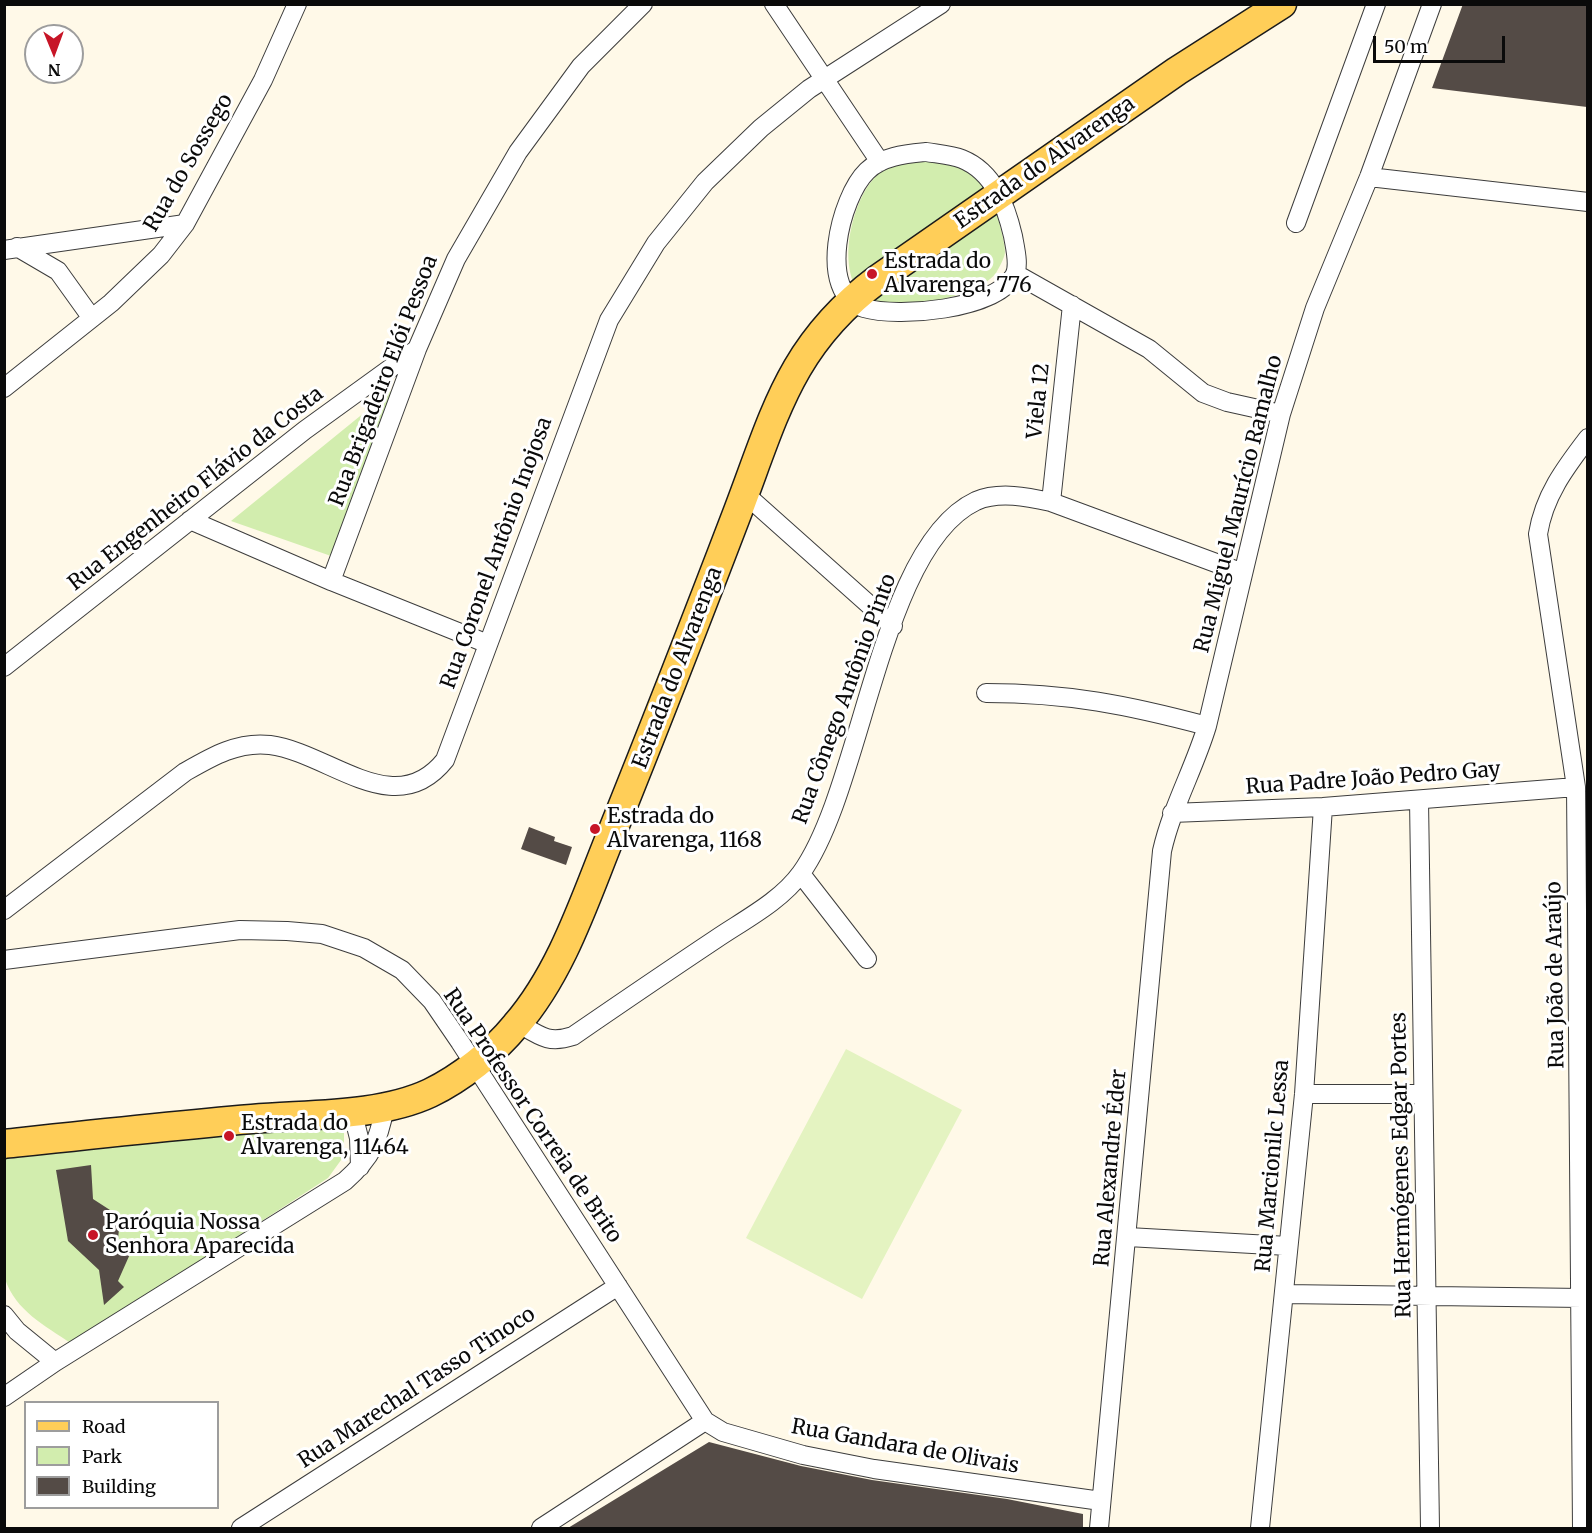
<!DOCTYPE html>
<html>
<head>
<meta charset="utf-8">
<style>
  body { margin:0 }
  #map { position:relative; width:1592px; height:1533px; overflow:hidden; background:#fff9e8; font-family:Merriweather,serif }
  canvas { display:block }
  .frame { position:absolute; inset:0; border:6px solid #0a0a0a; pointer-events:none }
  .legend { position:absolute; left:24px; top:1401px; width:195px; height:108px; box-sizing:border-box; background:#fff; border:2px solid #9d9d9d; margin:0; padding:8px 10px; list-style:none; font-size:18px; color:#0a0a0a }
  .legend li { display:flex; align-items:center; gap:12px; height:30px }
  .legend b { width:30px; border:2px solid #9d9d9d }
  .north { position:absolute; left:24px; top:24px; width:60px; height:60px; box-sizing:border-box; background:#fff; border:2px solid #9d9d9d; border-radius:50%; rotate:179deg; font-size:16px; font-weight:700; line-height:24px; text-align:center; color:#0a0a0a }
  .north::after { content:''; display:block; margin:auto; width:21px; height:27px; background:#c71527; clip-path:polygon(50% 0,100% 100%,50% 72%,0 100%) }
  .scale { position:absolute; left:1373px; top:36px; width:132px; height:27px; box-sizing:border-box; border:3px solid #0a0a0a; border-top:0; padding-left:8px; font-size:18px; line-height:21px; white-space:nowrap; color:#0a0a0a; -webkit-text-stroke:4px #fff; paint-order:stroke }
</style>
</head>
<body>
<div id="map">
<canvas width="1592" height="1533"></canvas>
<div class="frame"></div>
<ul class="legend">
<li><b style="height:8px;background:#ffce58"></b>Road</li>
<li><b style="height:16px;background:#d2edae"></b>Park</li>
<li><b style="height:16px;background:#544b46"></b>Building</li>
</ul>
<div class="north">N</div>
<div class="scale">50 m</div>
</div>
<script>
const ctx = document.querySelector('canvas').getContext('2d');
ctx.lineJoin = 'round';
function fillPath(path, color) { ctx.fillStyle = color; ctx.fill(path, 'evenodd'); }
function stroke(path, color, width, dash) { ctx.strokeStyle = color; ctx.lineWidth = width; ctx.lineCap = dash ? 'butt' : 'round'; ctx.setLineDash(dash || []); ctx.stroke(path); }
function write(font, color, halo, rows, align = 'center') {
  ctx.font = font + ' Merriweather,serif'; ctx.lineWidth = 6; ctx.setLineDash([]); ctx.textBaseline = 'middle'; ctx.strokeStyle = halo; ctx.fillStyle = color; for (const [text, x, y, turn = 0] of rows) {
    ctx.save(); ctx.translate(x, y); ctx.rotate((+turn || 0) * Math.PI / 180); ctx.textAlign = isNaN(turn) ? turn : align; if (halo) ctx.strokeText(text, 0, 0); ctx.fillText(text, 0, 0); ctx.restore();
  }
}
fillPath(new Path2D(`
  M 926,158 C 937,160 953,160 962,165 C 973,172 984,182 990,194 C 995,205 1005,240 1005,252 C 1005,257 999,268 996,273 C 979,297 893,314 868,300 C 831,278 852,187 886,168 C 897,162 914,161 926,158 Z
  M 397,386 L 331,556 L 231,521 Z
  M 344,1123 L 344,1156 L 328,1178 L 72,1344 C 44,1325 16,1311 5,1279 L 5,1159 Z`), '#d2edae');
fillPath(new Path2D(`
  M 846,1049 L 962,1110 L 862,1299 L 746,1238 Z`), '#e4f3c1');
fillPath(new Path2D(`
  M 1463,4 L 1587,4 L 1587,107 L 1432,88 Z
  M 529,827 L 555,837 L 554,841 L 572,847 L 566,865 L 521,849 Z
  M 91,1165 L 93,1199 L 110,1210 L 119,1229 L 117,1249 L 130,1254 L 118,1281 L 124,1287 L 104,1305 L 99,1270 L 68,1241 L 56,1170 Z
  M 709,1442 L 801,1466 L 872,1480 L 1007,1499 L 1083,1514 L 1083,1528 L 568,1528 Z`), '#544b46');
const street = new Path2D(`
  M 774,4 L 880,162
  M 926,152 C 938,154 952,155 962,159 C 994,172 1006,206 1013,236 C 1015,248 1020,266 1014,276 C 994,310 898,318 864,308 C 816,294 840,197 867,171 C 882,156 906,154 926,152 Z
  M 1369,177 L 1588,202
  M 1296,223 L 1376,4
  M 17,247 L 58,271 L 91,317
  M 4,250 L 185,224
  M 1016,274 L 1149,349 L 1203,393 L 1227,402 L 1281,414
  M 4,388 L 111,303 L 161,255 L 185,224 L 263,80 L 297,4
  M 745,494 L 893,626
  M 1051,502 L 1072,305
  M 190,520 L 331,581 L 488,644
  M 331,581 L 417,349 L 456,259 L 518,152 L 581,66 L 643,4
  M 4,667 L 305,430 L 417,349
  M 986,693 C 1068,693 1128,705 1207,726
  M 1419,800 L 1430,1528
  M 1172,813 L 1323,807 L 1576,787
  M 801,874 L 867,959
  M 4,910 L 185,772 C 211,757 238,741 270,745 C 330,753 395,823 445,760 L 609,320 L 656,243 L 705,182 L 761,128 L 809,89 L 941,4
  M 4,960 L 240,930 L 287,931 L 322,934 L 364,948 L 402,970 L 432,1001 L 460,1042 L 705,1421 L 723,1432 L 803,1455 L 874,1469 L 1101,1501
  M 518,1023 C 540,1036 548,1044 573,1036 C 621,1003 668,971 716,939 C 744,920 781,901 801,873 C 863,787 880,546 976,501 C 999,491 1028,497 1051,502 L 1243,573
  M 1304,1094 L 1421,1094
  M 352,1110 L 359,1138 L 360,1167
  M 1128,1237 L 1288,1246
  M 1284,1294 L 1582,1298
  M 4,1315 L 17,1331 L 55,1362
  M 4,1397 L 55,1362 L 345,1181 C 372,1157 378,1142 385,1107
  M 241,1528 L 618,1286
  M 541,1528 L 705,1421
  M 1099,1528 L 1162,851 C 1172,807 1194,769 1207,726 L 1281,414 L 1315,308 L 1369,177 L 1432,4
  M 1260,1528 L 1304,1094 L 1323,807
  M 1582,1528 L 1576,787 L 1538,534 C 1544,496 1565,468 1588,438`);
const primary = new Path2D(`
  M 4,1144 C 87,1135 169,1126 252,1119 C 308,1114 379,1117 430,1093 C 461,1078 494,1052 516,1025 C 561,973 584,902 609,840 C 653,731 696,621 738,511 C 775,414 790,345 878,279 L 1177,71 L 1282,4`);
stroke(street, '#3d3d3d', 20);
stroke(primary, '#1b1b1b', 31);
stroke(street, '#fff', 18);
stroke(primary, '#ffce58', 28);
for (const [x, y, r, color] of [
  [872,274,6,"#c71527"],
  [595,829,6,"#c71527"],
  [229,1136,6,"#c71527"],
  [93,1235,6,"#c71527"]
]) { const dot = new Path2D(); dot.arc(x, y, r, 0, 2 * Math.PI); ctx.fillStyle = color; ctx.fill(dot); stroke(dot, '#fff', 2); }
write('21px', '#0a0a0a', '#fff', [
  ["Rua do Sossego",189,163,-60],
  ["Estrada do Alvarenga",1045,163,-35],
  ["Rua Brigadeiro Elói Pessoa",384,381,-69],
  ["Viela 12",1039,401,-84],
  ["Rua Engenheiro Flávio da Costa",196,489,-38],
  ["Rua Miguel Maurício Ramalho",1239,504,-76],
  ["Rua Coronel Antônio Inojosa",497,553,-70],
  ["Estrada do Alvarenga",678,668,-69],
  ["Rua Cônego Antônio Pinto",845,699,-70],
  ["Rua Padre João Pedro Gay",1373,779,-4],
  ["Rua João de Araújo",1556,975,-91],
  ["Rua Professor Correia de Brito",532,1116,56],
  ["Rua Hermógenes Edgar Portes",1402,1165,-91],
  ["Rua Marcionilc Lessa",1273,1166,-85],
  ["Rua Alexandre Éder",1111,1168,-85],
  ["Rua Marechal Tasso Tinoco",417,1388,-33],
  ["Rua Gandara de Olivais",905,1447,10]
]);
write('21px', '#0a0a0a', '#fff', [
  ["Estrada do",884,262],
  ["Alvarenga, 776",884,286],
  ["Estrada do",607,817],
  ["Alvarenga, 1168",607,841],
  ["Estrada do",241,1124],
  ["Alvarenga, 11464",241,1148],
  ["Paróquia Nossa",105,1223],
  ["Senhora Aparecida",105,1247]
], 'left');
</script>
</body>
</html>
